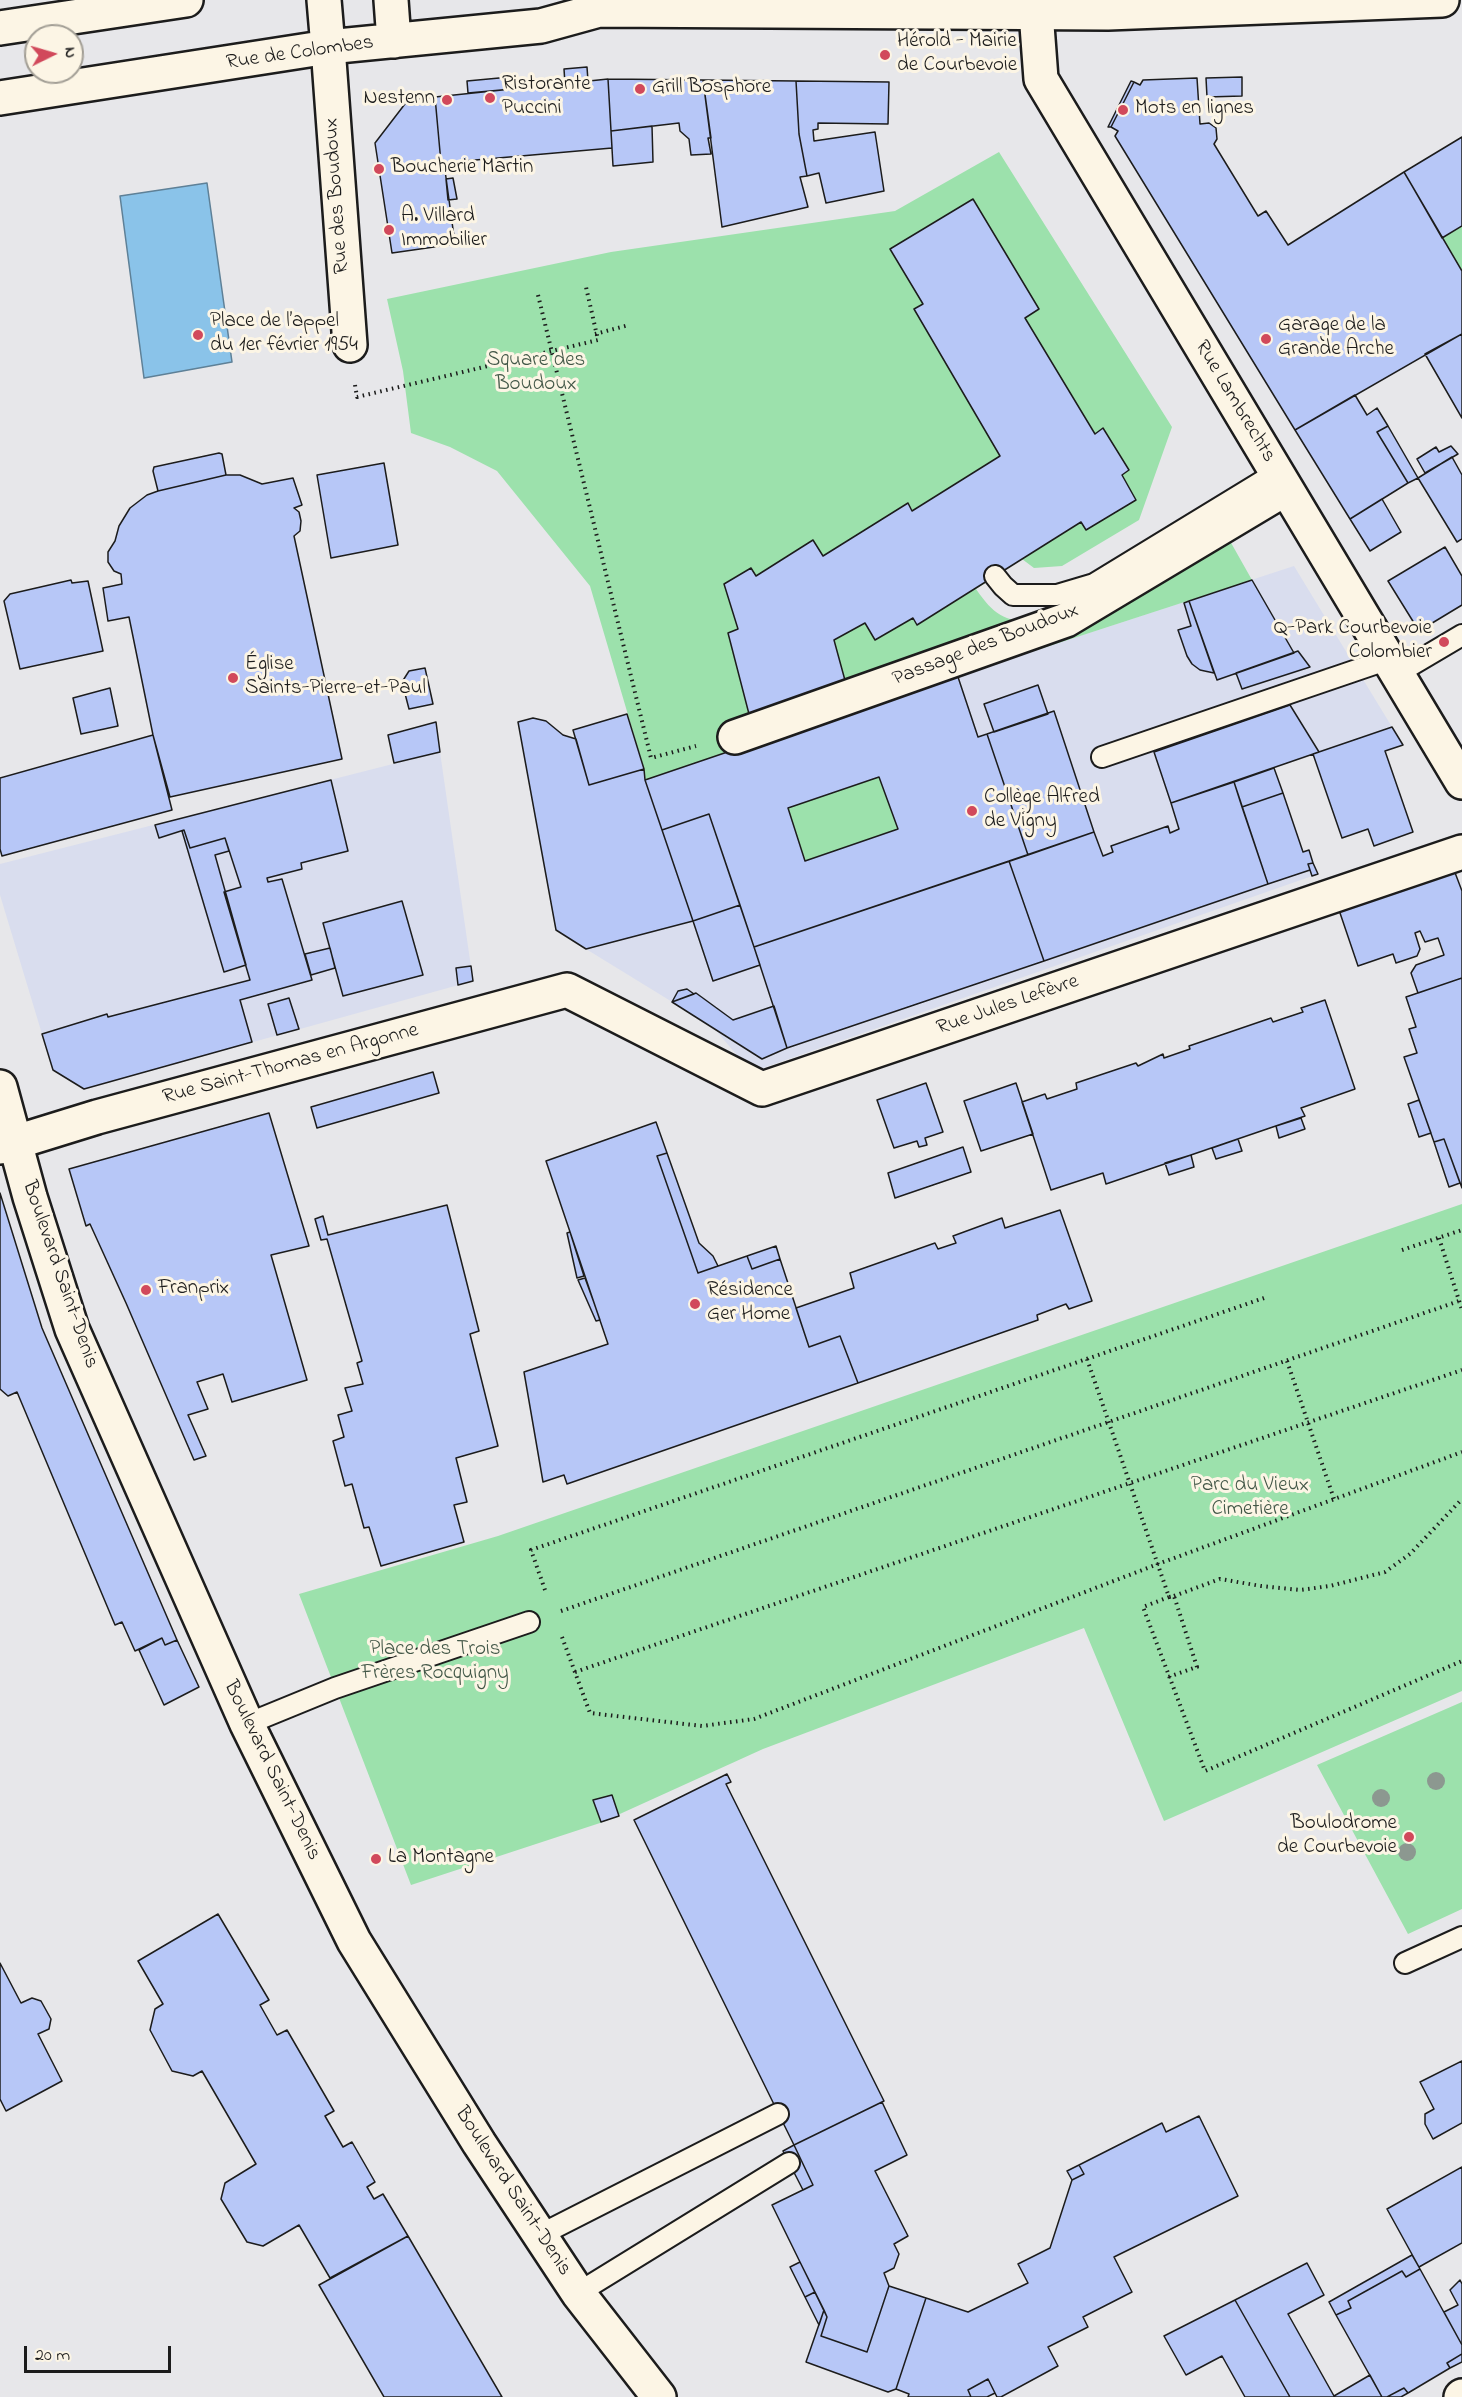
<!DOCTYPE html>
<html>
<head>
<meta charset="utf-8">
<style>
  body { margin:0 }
  #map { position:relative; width:1462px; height:2397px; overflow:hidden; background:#e7e7ea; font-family:"Indie Flower",sans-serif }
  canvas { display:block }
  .north { position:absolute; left:24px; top:24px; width:60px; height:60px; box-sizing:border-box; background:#fcf5e5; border:2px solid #a29e95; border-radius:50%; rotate:85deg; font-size:16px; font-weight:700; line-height:24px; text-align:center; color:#1c1c1c }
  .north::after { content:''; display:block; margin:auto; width:21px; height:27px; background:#d1495b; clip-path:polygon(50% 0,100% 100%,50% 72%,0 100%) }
  .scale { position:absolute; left:24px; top:2346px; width:147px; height:27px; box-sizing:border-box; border:3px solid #1c1c1c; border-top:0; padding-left:8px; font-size:18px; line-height:21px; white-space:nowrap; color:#1c1c1c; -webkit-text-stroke:4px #fcf5e5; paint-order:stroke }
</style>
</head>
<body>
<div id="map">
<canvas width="1462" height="2397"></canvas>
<div class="north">N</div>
<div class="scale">20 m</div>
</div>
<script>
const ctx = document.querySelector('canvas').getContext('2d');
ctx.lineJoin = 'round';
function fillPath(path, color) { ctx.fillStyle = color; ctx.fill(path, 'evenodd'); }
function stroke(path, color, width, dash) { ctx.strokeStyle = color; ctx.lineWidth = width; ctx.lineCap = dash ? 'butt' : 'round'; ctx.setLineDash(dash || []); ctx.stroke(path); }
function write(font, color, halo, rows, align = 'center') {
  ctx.font = font + ' "Indie Flower",sans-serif'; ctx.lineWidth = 6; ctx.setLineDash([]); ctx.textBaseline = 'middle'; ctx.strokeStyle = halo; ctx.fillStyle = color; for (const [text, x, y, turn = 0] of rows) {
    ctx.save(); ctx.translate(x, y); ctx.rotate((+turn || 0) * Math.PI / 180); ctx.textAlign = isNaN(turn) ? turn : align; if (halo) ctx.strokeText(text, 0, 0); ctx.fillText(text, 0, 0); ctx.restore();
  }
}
fillPath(new Path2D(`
  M 1294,566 L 1392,727 L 1274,768 L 1303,852 L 1309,850 L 1318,874 L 760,1069 L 741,1060 L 713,1027 L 586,949 L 692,921 L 645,780 L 957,674 L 1034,651 Z
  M 440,752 L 473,981 L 84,1089 L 42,1034 L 0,895 L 0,864 Z`), '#d9ddee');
fillPath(new Path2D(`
  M 999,152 L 1172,427 L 1139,520 L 1062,566 L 1034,568 L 1022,559 L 976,589 C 994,615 1003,620 1035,624 L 1230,541 L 1252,580 L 1034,651 L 957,674 L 645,780 L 644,769 L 590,586 L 497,471 L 450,447 L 411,433 L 403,371 L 387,299 L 611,252 L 895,211 Z
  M 1462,226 L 1462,271 L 1442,238 Z
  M 879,777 L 898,829 L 805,861 L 788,808 Z
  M 1462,1204 L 1462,1691 L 1164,1821 L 1084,1628 L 763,1749 L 600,1823 L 411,1885 L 299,1594 L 498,1536 Z
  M 1462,1702 L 1462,1909 L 1408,1934 L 1317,1765 Z`), '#9ce1ac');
const water = new Path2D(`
  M 207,183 L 232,362 L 144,378 L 120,196 Z`);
fillPath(water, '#8ac3e9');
stroke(water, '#5e8097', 1.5);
const building = new Path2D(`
  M 587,67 L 588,81 L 565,84 L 564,69 Z
  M 510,77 L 512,89 L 468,93 L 467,81 Z
  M 1242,77 L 1242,96 L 1207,97 L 1206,78 Z
  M 1197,78 L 1200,124 L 1209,123 L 1216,128 L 1217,139 L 1214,144 L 1258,216 L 1266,211 L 1288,245 L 1404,172 L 1462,271 L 1462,334 L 1295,430 L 1115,136 L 1118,131 L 1111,127 L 1134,82 L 1140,85 L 1143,80 Z
  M 608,79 L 612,148 L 441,163 L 435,97 Z
  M 608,79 L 703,80 L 711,138 L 708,138 L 711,154 L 691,155 L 689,139 L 680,131 L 679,123 L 611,131 Z
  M 703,80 L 796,81 L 799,134 L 807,176 L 800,177 L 808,207 L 722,227 Z
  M 796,81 L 889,82 L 888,124 L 818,123 L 818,129 L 813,130 L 814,141 L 875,132 L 884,191 L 826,203 L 819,173 L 807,176 L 799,134 Z
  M 1131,81 L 1134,82 L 1111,127 L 1108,127 Z
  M 435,97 L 441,163 L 444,163 L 455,244 L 392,253 L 375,143 L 408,100 Z
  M 652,126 L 653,162 L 613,166 L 611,131 Z
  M 1462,137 L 1462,226 L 1442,238 L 1404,172 Z
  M 453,178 L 457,199 L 448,200 L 446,179 Z
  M 973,199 L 1039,309 L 1025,318 L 1095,434 L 1103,428 L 1129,470 L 1122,475 L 1136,500 L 1086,530 L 1081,522 L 917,625 L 913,618 L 875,640 L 865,623 L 834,640 L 846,684 L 749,714 L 728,633 L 738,629 L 724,584 L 751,568 L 756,576 L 813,540 L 823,556 L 908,503 L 912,511 L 1000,456 L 914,309 L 923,304 L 890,249 Z
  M 1462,334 L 1462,418 L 1425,354 Z
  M 1355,395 L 1367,415 L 1377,408 L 1388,426 L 1377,432 L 1408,483 L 1350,519 L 1295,430 Z
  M 1388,426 L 1418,478 L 1408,483 L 1377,432 Z
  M 1451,446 L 1458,454 L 1425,473 L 1417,459 L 1436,447 L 1439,452 Z
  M 219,453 L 222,454 L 226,475 L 158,491 L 153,471 L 154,467 Z
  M 1452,457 L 1462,475 L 1462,539 L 1457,542 L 1418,478 Z
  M 384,463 L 398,545 L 331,558 L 317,475 Z
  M 226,475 L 240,475 L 262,484 L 293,478 L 302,505 L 294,508 L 299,512 L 301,521 L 300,531 L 294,536 L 342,759 L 170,797 L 153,735 L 129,617 L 108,621 L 103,588 L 122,584 L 121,574 L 114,571 L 108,562 L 108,552 L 115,541 L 119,526 L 130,508 L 147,495 L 158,491 Z
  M 1382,499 L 1401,532 L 1370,551 L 1350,519 Z
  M 1445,547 L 1462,576 L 1462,605 L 1419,631 L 1388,581 Z
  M 71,580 L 72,583 L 88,581 L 103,651 L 20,669 L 4,601 L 10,594 Z
  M 1252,580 L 1294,653 L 1217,680 L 1189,601 Z
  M 1189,601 L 1214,673 L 1200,670 L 1192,664 L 1187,656 L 1178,630 L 1191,626 L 1184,603 Z
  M 1298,651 L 1310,667 L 1242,689 L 1236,673 Z
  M 425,668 L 433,704 L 409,709 L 402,682 L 409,671 Z
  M 957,674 L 978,737 L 987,734 L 1028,855 L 754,947 L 709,814 L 662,830 L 645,780 ZM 879,777 L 898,829 L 805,861 L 788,808 Z
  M 1038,685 L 1048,714 L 994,732 L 984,704 Z
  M 110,688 L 118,726 L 81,734 L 73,698 Z
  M 1290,705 L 1319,752 L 1171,803 L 1154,752 Z
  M 1054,711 L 1094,832 L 1028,855 L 987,734 Z
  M 627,714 L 644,769 L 589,785 L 573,730 Z
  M 533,718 L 546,721 L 563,735 L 576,739 L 589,785 L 644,769 L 645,780 L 693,921 L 586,949 L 556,930 L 518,722 Z
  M 436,722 L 440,752 L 394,763 L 388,735 Z
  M 1392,727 L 1403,745 L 1385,751 L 1413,832 L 1374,846 L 1368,829 L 1342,838 L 1313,754 Z
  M 153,735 L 172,810 L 2,856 L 0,849 L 0,778 Z
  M 1274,768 L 1283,793 L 1242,807 L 1234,782 Z
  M 331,780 L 348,851 L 301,863 L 302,869 L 267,878 L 268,882 L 282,879 L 312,980 L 240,1000 L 252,1042 L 84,1089 L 53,1070 L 42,1034 L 107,1014 L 108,1017 L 250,980 L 224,892 L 241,887 L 225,838 L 190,848 L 184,830 L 159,838 L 155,825 Z
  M 1234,782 L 1268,884 L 1044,961 L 1009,861 L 1094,832 L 1103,856 L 1113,852 L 1111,846 L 1168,826 L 1170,833 L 1179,829 L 1171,803 Z
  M 1283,793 L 1303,852 L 1309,850 L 1313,863 L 1308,864 L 1310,870 L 1268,884 L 1242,807 Z
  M 709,814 L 740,905 L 693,921 L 662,830 Z
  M 184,830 L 190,848 L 225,838 L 229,851 L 215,855 L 246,965 L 224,972 L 182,831 Z
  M 1009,861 L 1044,961 L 787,1048 L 754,947 Z
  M 1313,863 L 1318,874 L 1312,876 L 1308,864 Z
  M 1454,870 L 1462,891 L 1462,978 L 1418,993 L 1411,973 L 1416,965 L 1444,955 L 1438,938 L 1425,942 L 1420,931 L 1415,933 L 1420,949 L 1417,956 L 1396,963 L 1393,954 L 1358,966 L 1339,910 Z
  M 402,901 L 423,975 L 343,996 L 323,923 Z
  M 740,905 L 760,965 L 713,981 L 693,921 Z
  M 330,948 L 335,968 L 311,975 L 305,954 Z
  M 471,966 L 473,981 L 458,985 L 456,968 Z
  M 1462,978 L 1462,1188 L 1444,1139 L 1434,1142 L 1404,1057 L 1417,1053 L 1409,1029 L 1416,1027 L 1406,997 Z
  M 687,989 L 694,994 L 672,1002 L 678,991 Z
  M 696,993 L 733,1020 L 774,1006 L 787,1048 L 762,1059 L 672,1002 Z
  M 289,998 L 299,1029 L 277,1035 L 268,1004 Z
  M 1325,1000 L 1355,1089 L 1301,1108 L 1305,1116 L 1106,1184 L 1103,1173 L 1051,1190 L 1022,1102 L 1045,1094 L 1047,1099 L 1077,1089 L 1076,1083 L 1136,1063 L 1138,1066 L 1163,1054 L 1164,1058 L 1190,1049 L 1189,1046 L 1271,1018 L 1273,1022 L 1303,1012 L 1301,1008 Z
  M 433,1072 L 439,1093 L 317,1128 L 311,1107 Z
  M 926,1083 L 943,1132 L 925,1138 L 927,1145 L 919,1147 L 917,1141 L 894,1148 L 877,1100 Z
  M 1016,1083 L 1033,1134 L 981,1151 L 964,1101 Z
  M 1419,1100 L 1431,1133 L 1419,1137 L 1408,1104 Z
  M 269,1113 L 309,1246 L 271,1255 L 307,1380 L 232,1402 L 223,1374 L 197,1382 L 208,1409 L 188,1415 L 206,1456 L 194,1460 L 126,1303 L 90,1224 L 86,1226 L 69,1169 Z
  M 1301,1118 L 1305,1129 L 1279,1138 L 1276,1126 Z
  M 656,1122 L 667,1153 L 657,1156 L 698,1273 L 747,1256 L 752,1269 L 780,1259 L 809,1347 L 840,1336 L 858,1383 L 567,1484 L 564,1475 L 543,1482 L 524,1372 L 608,1344 L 546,1161 Z
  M 1238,1139 L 1242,1151 L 1216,1159 L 1212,1148 Z
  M 1444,1139 L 1460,1183 L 1449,1187 L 1434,1142 Z
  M 963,1147 L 971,1172 L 895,1198 L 888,1173 Z
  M 667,1153 L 699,1243 L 713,1256 L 718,1266 L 698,1273 L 657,1156 Z
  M 1191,1155 L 1194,1167 L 1169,1175 L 1165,1163 Z
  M 0,1193 L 42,1328 L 177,1640 L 165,1645 L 162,1638 L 135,1651 L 122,1622 L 115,1625 L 17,1392 L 8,1396 L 0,1389 Z
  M 447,1205 L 479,1331 L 470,1334 L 498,1446 L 456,1458 L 467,1502 L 454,1505 L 464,1542 L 381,1566 L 369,1527 L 364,1528 L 352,1484 L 345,1486 L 333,1441 L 344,1437 L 338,1415 L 352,1411 L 345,1388 L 363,1384 L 357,1363 L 362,1361 L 327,1239 L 321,1240 L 315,1219 L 323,1216 L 328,1235 Z
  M 1060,1210 L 1092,1301 L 1069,1309 L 1066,1304 L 1037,1315 L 1038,1320 L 858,1383 L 840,1336 L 809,1347 L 796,1308 L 854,1288 L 850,1273 L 935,1243 L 938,1249 L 956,1243 L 953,1236 L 1002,1218 L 1005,1228 Z
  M 570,1232 L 584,1276 L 577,1278 L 567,1233 Z
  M 776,1246 L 780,1259 L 752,1269 L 747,1256 Z
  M 585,1278 L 593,1300 L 600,1320 L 596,1321 L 578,1280 Z
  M 162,1638 L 165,1645 L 177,1640 L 199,1687 L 164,1705 L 139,1650 Z
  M 727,1774 L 731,1782 L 726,1784 L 884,2101 L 794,2145 L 634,1820 Z
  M 612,1795 L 619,1816 L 601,1822 L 593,1800 Z
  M 218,1914 L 269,2000 L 260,2005 L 277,2035 L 287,2030 L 334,2111 L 325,2116 L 343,2147 L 352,2142 L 375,2182 L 367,2187 L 374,2199 L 383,2194 L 408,2236 L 330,2278 L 299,2225 L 263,2246 L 247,2242 L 221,2199 L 225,2183 L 256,2164 L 202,2071 L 193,2076 L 172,2071 L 150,2030 L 155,2009 L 163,2004 L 138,1961 Z
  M 0,1963 L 21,2003 L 32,1998 L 41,2001 L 51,2019 L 49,2029 L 38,2034 L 62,2081 L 6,2111 L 0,2099 Z
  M 1462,2061 L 1462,2123 L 1433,2139 L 1425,2124 L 1425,2114 L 1434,2109 L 1420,2082 Z
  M 882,2102 L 907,2155 L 875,2171 L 908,2236 L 894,2244 L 899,2254 L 894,2268 L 884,2273 L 889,2286 L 867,2352 L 821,2336 L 827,2317 L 772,2205 L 813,2185 L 794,2145 Z
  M 1199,2116 L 1238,2196 L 1114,2257 L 1132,2292 L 1083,2317 L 1088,2327 L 1048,2347 L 1058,2366 L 1001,2397 L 997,2397 L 988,2379 L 968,2390 L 971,2397 L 908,2397 L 909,2394 L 896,2389 L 926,2298 L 968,2312 L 1028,2283 L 1018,2264 L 1050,2248 L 1072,2180 L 1084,2174 L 1079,2165 L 1162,2123 L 1166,2132 Z
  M 794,2145 L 813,2185 L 803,2190 L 783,2151 Z
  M 1079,2165 L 1084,2174 L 1072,2180 L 1067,2171 Z
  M 1462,2167 L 1462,2243 L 1419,2267 L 1387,2209 Z
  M 408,2236 L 502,2397 L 384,2397 L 319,2285 Z
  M 1412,2255 L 1420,2269 L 1406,2277 L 1402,2271 L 1348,2301 L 1351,2308 L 1336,2315 L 1329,2302 Z
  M 800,2262 L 815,2292 L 805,2297 L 790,2267 Z
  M 1307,2263 L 1324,2295 L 1288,2314 L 1334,2396 L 1370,2375 L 1382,2397 L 1290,2397 L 1235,2300 Z
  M 1420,2269 L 1462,2345 L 1462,2354 L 1447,2363 L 1450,2368 L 1408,2393 L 1404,2388 L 1387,2397 L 1382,2397 L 1336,2315 L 1351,2308 L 1348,2301 L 1402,2271 L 1406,2277 Z
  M 1460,2280 L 1462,2284 L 1462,2345 L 1444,2312 L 1458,2305 L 1450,2290 Z
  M 889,2286 L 926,2298 L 896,2389 L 888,2392 L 806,2362 L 824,2310 L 827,2317 L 821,2336 L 867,2352 Z
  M 815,2292 L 824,2310 L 819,2325 L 805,2297 Z
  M 1235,2300 L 1290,2397 L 1245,2397 L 1222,2356 L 1186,2375 L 1164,2336 Z
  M 1462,2354 L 1462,2362 L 1450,2368 L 1447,2363 Z
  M 988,2379 L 995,2393 L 987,2397 L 971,2397 L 968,2390 Z
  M 1404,2388 L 1408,2393 L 1401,2397 L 1387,2397 Z`);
fillPath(building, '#b7c7f7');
stroke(building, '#1c1c1c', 1.5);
const lane = new Path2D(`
  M 995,576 L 1003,586 L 1013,595 L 1057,595 L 1094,584 L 1276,473
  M 1398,673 L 1462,635
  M 1102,757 L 1389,659
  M 247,1724 L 335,1688 L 529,1622
  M 1405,1963 L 1462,1937
  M 540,2235 L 778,2114
  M 578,2293 L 789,2163`);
const street = new Path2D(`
  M 1036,12 L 1041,79 L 1462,782
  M 328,47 L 350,345
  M 735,737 L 1066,620 L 1285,489
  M 0,1147 L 97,1117 L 567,990 L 762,1089 L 1462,852
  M 1461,2397 L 1462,2396`);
const secondary = new Path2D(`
  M 324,0 L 328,47
  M 391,0 L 394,41
  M 0,28 L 186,0
  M 0,98 L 328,47 L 541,26 L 599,10 L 1108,13 L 1442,0
  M 0,1087 L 30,1197 L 72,1329 L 247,1724 L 354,1941 L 479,2143 L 578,2293 L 659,2397`);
stroke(lane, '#1c1c1c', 24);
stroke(street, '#1c1c1c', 38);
stroke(secondary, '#1c1c1c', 38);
stroke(new Path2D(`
  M 538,295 L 651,758 L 696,746
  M 595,334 L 629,325
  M 355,385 L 357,397 L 598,340 L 586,287
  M 1439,1238 L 1462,1310
  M 1402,1250 L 1462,1230
  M 1087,1359 L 1169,1597 L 1174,1596 L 1197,1667 L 1168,1677
  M 1287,1361 L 1334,1499
  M 545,1590 L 531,1550 L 1267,1297
  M 1174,1596 L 1220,1579 L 1261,1586 L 1300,1590 L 1330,1586 L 1385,1572 L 1410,1554 L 1462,1499
  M 1169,1597 L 1143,1607 L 1205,1771 L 1462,1661
  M 561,1611 L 1462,1300
  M 562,1637 L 590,1713 L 702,1726 L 754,1719 L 1158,1564 L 1462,1452
  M 575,1672 L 1462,1370`), '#1c1c1c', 4, [1.5, 4.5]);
stroke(lane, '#fcf5e5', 20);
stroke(street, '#fcf5e5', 33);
stroke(secondary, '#fcf5e5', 33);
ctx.fillStyle = '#8c9890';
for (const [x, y] of [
  [1436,1781],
  [1381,1798],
  [1407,1852]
]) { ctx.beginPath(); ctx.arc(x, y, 9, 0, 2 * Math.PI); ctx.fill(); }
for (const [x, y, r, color] of [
  [885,55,6,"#d1495b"],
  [640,89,6,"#d1495b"],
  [490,98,6,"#d1495b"],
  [447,100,6,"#d1495b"],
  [1123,110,6,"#d1495b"],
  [379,169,6,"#d1495b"],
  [389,230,6,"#d1495b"],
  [198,335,6,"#d1495b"],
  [1266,339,6,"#d1495b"],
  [1444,642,6,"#d1495b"],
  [233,678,6,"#d1495b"],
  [972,811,6,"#d1495b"],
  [146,1290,6,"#d1495b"],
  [695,1304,6,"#d1495b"],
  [1409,1837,6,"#d1495b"],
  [376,1859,6,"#d1495b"]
]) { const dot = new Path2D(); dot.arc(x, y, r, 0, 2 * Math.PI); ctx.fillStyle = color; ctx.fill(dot); stroke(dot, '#fcf5e5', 2); }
write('21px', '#1c1c1c', '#fcf5e5', [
  ["Hérold - Mairie",897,43],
  ["de Courbevoie",897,67],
  ["Ristorante",502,86],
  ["Puccini",502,110],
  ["Grill Bosphore",652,89],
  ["Nestenn",435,100,"right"],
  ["Mots en lignes",1135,110],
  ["Boucherie Martin",391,169],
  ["A. Villard",401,218],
  ["Immobilier",401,242],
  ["Place de l’appel",210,323],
  ["du 1er février 1954",210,347],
  ["Garage de la",1278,327],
  ["Grande Arche",1278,351],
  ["Q-Park Courbevoie",1432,630,"right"],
  ["Colombier",1432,654,"right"],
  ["Église",245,666],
  ["Saints-Pierre-et-Paul",245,690],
  ["Collège Alfred",984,799],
  ["de Vigny",984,823],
  ["Franprix",158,1290],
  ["Résidence",707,1292],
  ["Ger Home",707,1316],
  ["Boulodrome",1397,1825,"right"],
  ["de Courbevoie",1397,1849,"right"],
  ["La Montagne",388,1859]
], 'left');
write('21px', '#1c1c1c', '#fcf5e5', [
  ["Rue de Colombes",300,54,-8],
  ["Rue des Boudoux",338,196,-94],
  ["Rue Lambrechts",1234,402,59],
  ["Passage des Boudoux",986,646,-21],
  ["Rue Jules Lefèvre",1008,1006,-19],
  ["Rue Saint-Thomas en Argonne",291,1065,-15],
  ["Boulevard Saint-Denis",59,1275,71],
  ["Boulevard Saint-Denis",271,1771,64],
  ["Boulevard Saint-Denis",512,2192,57]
]);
write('21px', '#425747', '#fcf5e5', [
  ["Square des",536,362],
  ["Boudoux",536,386],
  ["Parc du Vieux",1250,1487],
  ["Cimetière",1250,1511],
  ["Place des Trois",435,1651],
  ["Frères Rocquigny",435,1675]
]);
</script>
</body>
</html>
